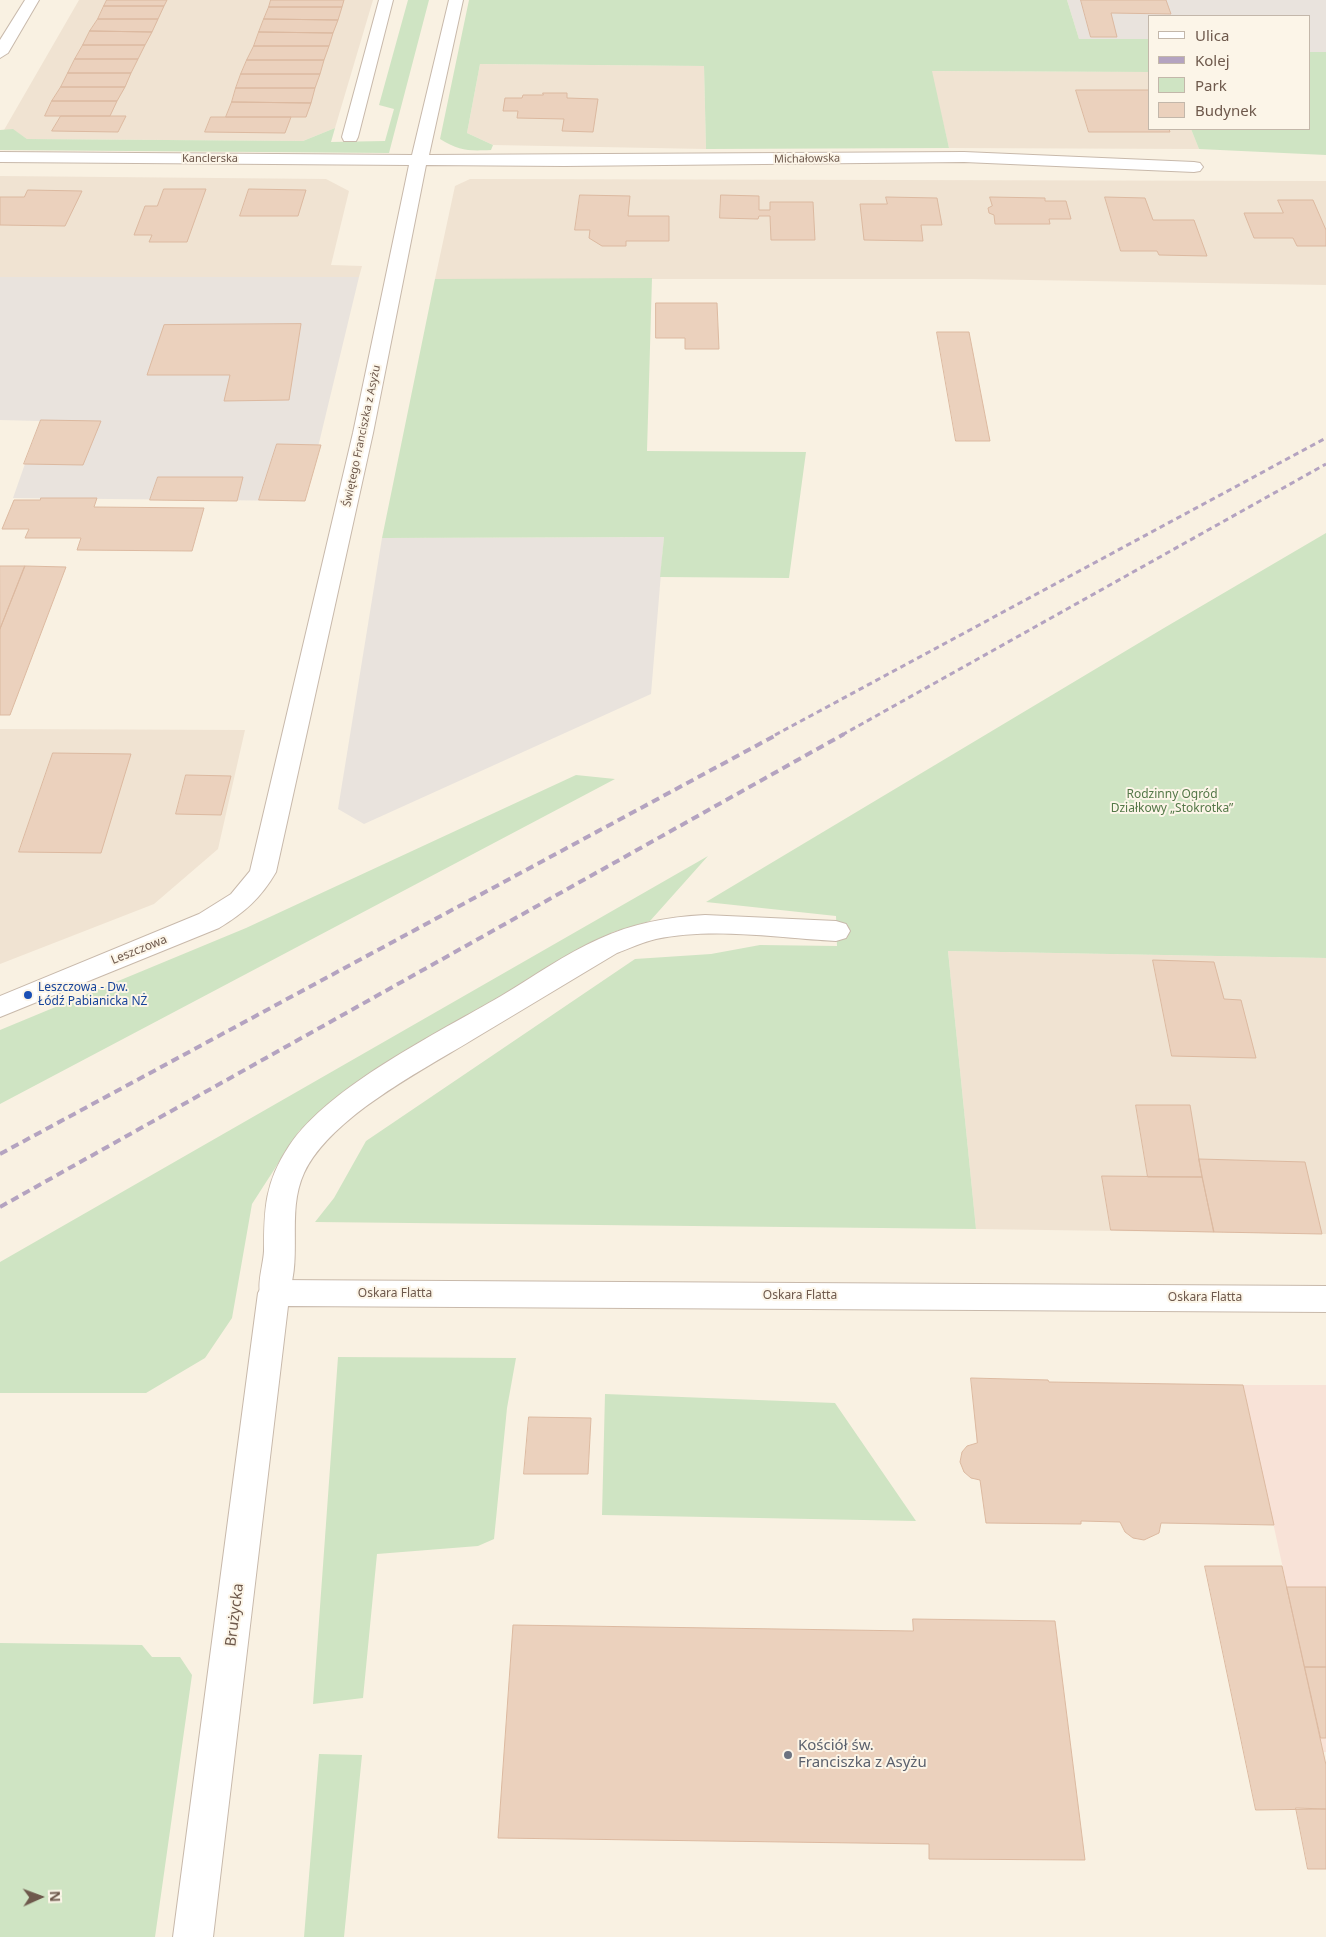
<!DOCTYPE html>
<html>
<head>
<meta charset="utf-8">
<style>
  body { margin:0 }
  #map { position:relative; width:1326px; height:1937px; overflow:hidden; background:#f9f1e2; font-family:"Noto Sans",sans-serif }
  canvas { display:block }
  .legend { position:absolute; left:1148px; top:15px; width:162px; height:115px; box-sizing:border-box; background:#fcf5e8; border:1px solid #c3b7aa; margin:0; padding:6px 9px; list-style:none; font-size:15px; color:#6e594c }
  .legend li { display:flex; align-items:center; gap:10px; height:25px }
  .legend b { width:25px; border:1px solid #c3b7aa }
  .north { position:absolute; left:15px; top:1872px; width:50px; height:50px; -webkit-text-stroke:4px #fcf5e8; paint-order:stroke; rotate:88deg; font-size:14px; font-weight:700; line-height:20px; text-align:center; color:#6e594c }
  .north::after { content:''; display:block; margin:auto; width:18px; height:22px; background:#6e594c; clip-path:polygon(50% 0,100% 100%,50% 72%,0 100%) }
</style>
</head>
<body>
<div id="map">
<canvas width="1326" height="1937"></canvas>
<ul class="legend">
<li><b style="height:6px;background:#fff"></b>Ulica</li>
<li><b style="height:6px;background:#b4a3c0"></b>Kolej</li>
<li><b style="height:14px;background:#cfe4c3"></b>Park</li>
<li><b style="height:14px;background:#ebd1bd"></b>Budynek</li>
</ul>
<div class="north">N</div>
</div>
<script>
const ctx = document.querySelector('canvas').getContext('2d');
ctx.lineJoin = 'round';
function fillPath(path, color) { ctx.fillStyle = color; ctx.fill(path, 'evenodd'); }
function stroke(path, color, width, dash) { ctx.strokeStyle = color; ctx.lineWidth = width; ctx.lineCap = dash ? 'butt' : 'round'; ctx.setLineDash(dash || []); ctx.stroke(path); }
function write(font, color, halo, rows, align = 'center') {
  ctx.font = font + ' "Noto Sans",sans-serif'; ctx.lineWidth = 4; ctx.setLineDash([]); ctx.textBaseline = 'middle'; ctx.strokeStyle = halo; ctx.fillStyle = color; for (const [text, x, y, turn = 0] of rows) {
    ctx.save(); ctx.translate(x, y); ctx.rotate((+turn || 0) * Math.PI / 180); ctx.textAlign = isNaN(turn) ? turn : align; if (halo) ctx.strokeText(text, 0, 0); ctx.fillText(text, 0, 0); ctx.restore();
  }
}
fillPath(new Path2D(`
  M 79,0 L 373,0 L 335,128 L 303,141 L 27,139 L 13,130 L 4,130 Z
  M 480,64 L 704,66 L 706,149 L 493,145 L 467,133 Z
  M 931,71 L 1150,72 L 1150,129 L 1191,129 L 1199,149 L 949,148 Z
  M 0,176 L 326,179 L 349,191 L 331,265 L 362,266 L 359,277 L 0,277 Z
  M 470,179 L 1326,181 L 1326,285 L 971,279 L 435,279 L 455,186 Z
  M 0,729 L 245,730 L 218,849 L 154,904 L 0,964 Z
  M 948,951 L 1326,958 L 1326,1234 L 976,1229 Z`), '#f0e3d2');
fillPath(new Path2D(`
  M 1243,1385 L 1326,1385 L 1326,1752 L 1323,1752 Z`), '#f8e2d7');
fillPath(new Path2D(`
  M 1067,0 L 1326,0 L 1326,52 L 1310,52 L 1310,16 L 1150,16 L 1150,39 L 1079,39 Z
  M 0,277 L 359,277 L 305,501 L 13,498 L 40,421 L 0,420 Z
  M 664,537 L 651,694 L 364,824 L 338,809 L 382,538 Z`), '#e9e3dd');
fillPath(new Path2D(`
  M 408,0 L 429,0 L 389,153 L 0,150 L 0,130 L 13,129 L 27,139 L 303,141 L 335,128 L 331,142 L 385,141 L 394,109 L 379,105 Z
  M 469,0 L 1067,0 L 1079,39 L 1150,39 L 1150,72 L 932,71 L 949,148 L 706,149 L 704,66 L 480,64 L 467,133 L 493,145 L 491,150 C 468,151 460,151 440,139 Z
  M 1310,52 L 1326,52 L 1326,155 L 1199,149 L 1191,129 L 1310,129 Z
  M 652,278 L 647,451 L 806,452 L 789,578 L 660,577 L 664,537 L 382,538 L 435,279 Z
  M 1326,533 L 1326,958 L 948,951 L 976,1229 L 315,1222 L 334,1198 L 366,1141 L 635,959 L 711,954 L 760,945 L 837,946 L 836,916 L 706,902 L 1164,628 Z
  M 576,775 L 615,779 L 0,1104 L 0,1030 L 246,928 Z
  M 708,856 L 650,921 L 613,932 L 407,1051 L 346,1092 L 299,1131 L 252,1204 L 232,1318 L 205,1358 L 146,1393 L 0,1393 L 0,1262 Z
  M 338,1357 L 516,1358 L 507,1408 L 494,1539 L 478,1546 L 377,1554 L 363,1698 L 313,1704 Z
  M 605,1394 L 835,1403 L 916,1521 L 602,1515 Z
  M 0,1643 L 142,1645 L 152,1657 L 180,1657 L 192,1675 L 155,1937 L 0,1937 Z
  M 319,1754 L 362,1755 L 344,1937 L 304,1937 Z`), '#cfe4c3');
const building = new Path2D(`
  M 107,0 L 167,0 L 164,6 L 104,6 Z
  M 271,0 L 344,0 L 342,7 L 269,7 Z
  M 1081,0 L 1166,0 L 1171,14 L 1111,13 L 1117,37 L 1091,37 Z
  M 104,6 L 164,6 L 158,19 L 98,19 Z
  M 269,7 L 342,7 L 338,20 L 264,19 Z
  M 98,19 L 158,19 L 152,32 L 90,31 Z
  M 264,19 L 338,20 L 333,33 L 259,32 Z
  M 90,31 L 152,32 L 145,45 L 83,45 Z
  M 259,32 L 333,33 L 329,46 L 254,46 Z
  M 83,45 L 145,45 L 138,59 L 75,59 Z
  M 254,46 L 329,46 L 324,60 L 247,60 Z
  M 75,59 L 138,59 L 131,73 L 68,73 Z
  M 247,60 L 324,60 L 320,74 L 241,74 Z
  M 68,73 L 131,73 L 125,87 L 61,87 Z
  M 241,74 L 320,74 L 315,88 L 236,88 Z
  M 61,87 L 125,87 L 117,101 L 52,101 Z
  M 236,88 L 315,88 L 311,103 L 232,102 Z
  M 1076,90 L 1149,90 L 1150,129 L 1169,129 L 1170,132 L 1089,132 Z
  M 543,93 L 567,93 L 567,98 L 598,99 L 593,132 L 562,131 L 564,119 L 517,118 L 518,111 L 503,111 L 505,98 L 522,98 L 523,95 L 543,95 Z
  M 52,101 L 117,101 L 110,116 L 45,116 Z
  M 232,102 L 311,103 L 306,117 L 226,117 Z
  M 61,116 L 126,116 L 118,132 L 52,131 Z
  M 211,117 L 291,117 L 285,133 L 205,132 Z
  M 164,189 L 206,189 L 187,242 L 149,242 L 152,235 L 134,235 L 145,206 L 157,206 Z
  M 249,189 L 306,190 L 298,216 L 240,216 Z
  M 28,190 L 82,191 L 65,226 L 0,225 L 0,197 L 24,197 Z
  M 580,195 L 630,196 L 628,216 L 669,216 L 669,241 L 626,241 L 626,246 L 602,246 L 589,238 L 590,230 L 575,230 Z
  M 721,195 L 759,196 L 759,210 L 770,210 L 770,202 L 813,202 L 815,240 L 771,240 L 770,216 L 759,216 L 758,219 L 720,218 Z
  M 886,197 L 937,198 L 942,225 L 921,225 L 923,241 L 864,240 L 860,204 L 887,204 Z
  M 990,197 L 1045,198 L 1045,201 L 1066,201 L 1071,219 L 1049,219 L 1050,224 L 995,224 L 994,215 L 989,213 L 988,208 L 992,206 Z
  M 1105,197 L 1145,198 L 1153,220 L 1194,220 L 1207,256 L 1159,255 L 1157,251 L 1121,251 Z
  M 1278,200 L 1313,200 L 1326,230 L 1326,246 L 1297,246 L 1293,238 L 1254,238 L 1244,213 L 1283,213 Z
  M 656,303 L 717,303 L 719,349 L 685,349 L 685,338 L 656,338 Z
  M 301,324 L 289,400 L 224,401 L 230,375 L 147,375 L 164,325 Z
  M 937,332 L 969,332 L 990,441 L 956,441 Z
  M 41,420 L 101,421 L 83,465 L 24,464 Z
  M 277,444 L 321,445 L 305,501 L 259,500 Z
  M 158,477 L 243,477 L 237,501 L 150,500 Z
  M 41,498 L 97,498 L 94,507 L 204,508 L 192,551 L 77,550 L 81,538 L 25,538 L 29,529 L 2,529 L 14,500 L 40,500 Z
  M 0,566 L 25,566 L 0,629 Z
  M 25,566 L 66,567 L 10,715 L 0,715 L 0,629 Z
  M 53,753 L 131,754 L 101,853 L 19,852 Z
  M 186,775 L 231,776 L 221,815 L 176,814 Z
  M 1153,960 L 1214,962 L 1224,999 L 1241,1000 L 1256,1058 L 1172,1056 Z
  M 1136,1105 L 1190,1105 L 1202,1177 L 1148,1177 Z
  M 1199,1159 L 1305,1162 L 1322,1234 L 1214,1232 Z
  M 1102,1176 L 1202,1177 L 1214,1232 L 1111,1230 Z
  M 971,1378 L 1048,1380 L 1049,1382 L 1243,1385 L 1274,1525 L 1161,1523 L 1159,1533 L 1144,1540 L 1133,1538 L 1125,1532 L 1120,1522 L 1081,1521 L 1081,1524 L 986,1523 L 980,1480 L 971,1478 L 964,1472 L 960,1462 L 962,1452 L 967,1446 L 977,1443 Z
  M 529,1417 L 591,1418 L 588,1474 L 524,1474 Z
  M 1205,1566 L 1282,1566 L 1326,1765 L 1326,1809 L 1256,1810 Z
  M 1287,1587 L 1326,1587 L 1326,1667 L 1305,1667 Z
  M 913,1619 L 1055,1621 L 1085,1860 L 929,1859 L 929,1844 L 498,1838 L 513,1625 L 913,1631 Z
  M 1305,1667 L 1326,1667 L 1326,1738 L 1321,1738 Z
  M 1296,1808 L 1326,1809 L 1326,1869 L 1308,1869 Z`);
fillPath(building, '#ebd1bd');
stroke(building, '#dcb9a0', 1);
const service = new Path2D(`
  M 379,0 L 393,0 L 358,137 L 356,141 L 344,141 L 342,137 Z
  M 705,915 L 836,921 L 846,924 L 850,931 L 846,938 L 836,941 C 778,938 714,927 656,939 C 643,942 630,948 617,953 C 570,981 524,1009 477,1037 C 425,1069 331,1116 304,1173 C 285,1214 305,1262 285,1302 L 274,1306 L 263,1302 C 255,1287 263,1268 264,1251 C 264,1209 265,1182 289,1146 C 329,1086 438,1033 501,996 C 533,977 565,954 599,939 C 633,923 668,917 705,915 Z`);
const minor = new Path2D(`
  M 25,0 L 39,0 L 8,53 L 0,58 L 0,40 Z
  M 449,0 L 463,0 L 429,155 L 964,152 L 1194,162 L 1200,163 L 1203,167 L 1200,171 L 1194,172 L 964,162 L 564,166 L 426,165 L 373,433 L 276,872 C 261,898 244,913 219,928 L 0,1017 L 0,996 L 199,914 L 231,894 L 250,871 L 353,433 L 409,165 L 0,162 L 0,152 L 412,155 Z
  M 274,1280 L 1326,1286 L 1326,1312 L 288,1306 L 213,1937 L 173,1937 L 258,1293 L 263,1284 Z`);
stroke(service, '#c8b9ab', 2);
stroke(minor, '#c8b9ab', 2);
fillPath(service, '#fff');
fillPath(minor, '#fff');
stroke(new Path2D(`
  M 775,735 L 1326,438
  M 842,735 L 1326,464`), '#b4a3c0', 3, [5.5, 4]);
stroke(new Path2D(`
  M 0,1154 L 778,734
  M 0,1207 L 844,734`), '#b4a3c0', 4, [8, 5]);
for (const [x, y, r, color] of [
  [28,995,5,"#1a4fb4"],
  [788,1755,5,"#6b7280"]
]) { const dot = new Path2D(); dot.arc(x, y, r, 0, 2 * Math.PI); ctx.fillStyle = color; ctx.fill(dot); stroke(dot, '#fcf5e8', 2); }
write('11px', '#6e594c', '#fcf5e8', [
  ["Kanclerska",210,159],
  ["Michałowska",807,159,-1],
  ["Świętego Franciszka z Asyżu",362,436,-78]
]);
write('12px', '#547848', '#fcf5e8', [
  ["Rodzinny Ogród",1172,795],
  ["Działkowy „Stokrotka”",1172,809]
]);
write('12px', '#6e594c', '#fcf5e8', [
  ["Leszczowa",139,950,-22],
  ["Oskara Flatta",395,1294],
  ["Oskara Flatta",800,1296],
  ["Oskara Flatta",1205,1298]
]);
write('12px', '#164399', '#fcf5e8', [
  ["Leszczowa - Dw.",38,988],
  ["Łódź Pabianicka NŻ",38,1002]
], 'left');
write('15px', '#6e594c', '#fcf5e8', [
  ["Brużycka",235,1615,-83]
]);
write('15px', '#5b616d', '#fcf5e8', [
  ["Kościół św.",798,1746],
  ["Franciszka z Asyżu",798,1763]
], 'left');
</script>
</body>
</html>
